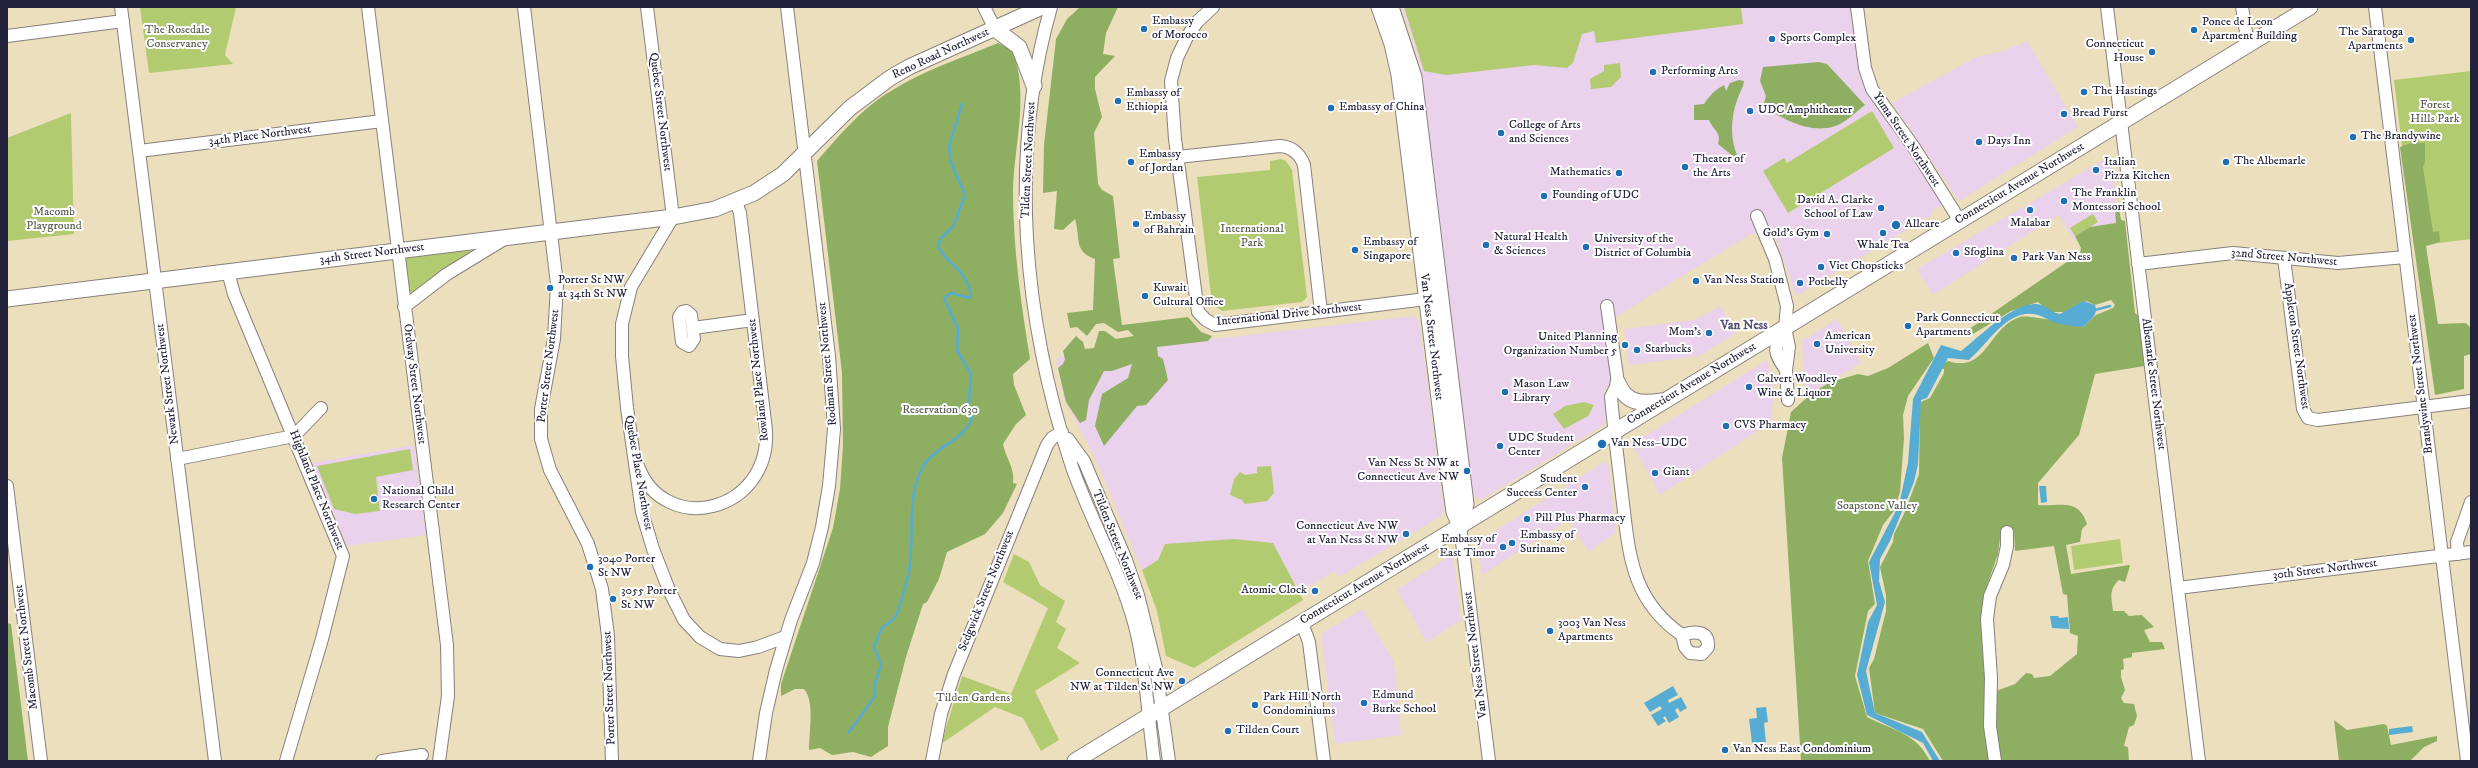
<!DOCTYPE html>
<html>
<head>
<meta charset="utf-8">
<style>
  body { margin:0 }
  #map { position:relative; width:2478px; height:768px; overflow:hidden; background:#ecdfbd; font-family:"IM FELL DW Pica",serif }
  canvas { display:block }
  .frame { position:absolute; inset:0; border:8px solid #22223b; pointer-events:none }
</style>
</head>
<body>
<div id="map">
<canvas width="2478" height="768"></canvas>
<div class="frame"></div>
</div>
<script>
const ctx = document.querySelector('canvas').getContext('2d');
ctx.lineJoin = 'round';
function fillPath(path, color) { ctx.fillStyle = color; ctx.fill(path, 'evenodd'); }
function stroke(path, color, width, dash) { ctx.strokeStyle = color; ctx.lineWidth = width; ctx.lineCap = dash ? 'butt' : 'round'; ctx.setLineDash(dash || []); ctx.stroke(path); }
function write(font, color, halo, rows, align = 'center') {
  ctx.font = font + ' "IM FELL DW Pica",serif'; ctx.lineWidth = 4; ctx.setLineDash([]); ctx.textBaseline = 'middle'; ctx.strokeStyle = halo; ctx.fillStyle = color; for (const [text, x, y, turn = 0] of rows) {
    ctx.save(); ctx.translate(x, y); ctx.rotate((+turn || 0) * Math.PI / 180); ctx.textAlign = isNaN(turn) ? turn : align; if (halo) ctx.strokeText(text, 0, 0); ctx.fillText(text, 0, 0); ctx.restore();
  }
}
fillPath(new Path2D(`
  M 1402,7 L 1852,7 L 1865,83 L 1874,105 L 1905,142 L 1942,205 L 1932,211 L 1933,214 L 1796,296 L 1773,230 L 1749,235 L 1606,323 L 1612,379 L 1604,392 L 1606,413 L 1604,425 L 1481,500 L 1471,495 L 1420,63 Z
  M 2027,41 L 2078,127 L 1959,201 L 1892,103 L 1977,57 L 2004,51 Z
  M 2110,156 L 2119,222 L 2091,229 L 2075,241 L 2058,215 L 1933,295 L 1917,269 Z
  M 1721,306 L 1735,334 L 1699,356 L 1629,365 L 1624,329 L 1694,320 Z
  M 1414,316 L 1419,321 L 1444,512 L 1441,516 L 1339,577 L 1335,571 L 1299,593 L 1273,543 L 1165,544 L 1157,561 L 1142,570 L 1095,458 L 1064,398 L 1056,358 L 1198,339 L 1204,335 L 1214,339 Z
  M 1837,319 L 1861,363 L 1806,396 L 1802,341 Z
  M 1767,360 L 1774,390 L 1771,422 L 1660,495 L 1632,444 Z
  M 414,445 L 426,535 L 347,546 L 312,463 Z
  M 1602,463 L 1608,463 L 1616,533 L 1588,552 L 1569,519 L 1482,575 L 1478,542 Z
  M 1453,554 L 1461,620 L 1427,642 L 1397,590 Z
  M 1362,609 L 1394,662 L 1401,735 L 1335,744 L 1321,634 Z`), '#ead1ec');
fillPath(new Path2D(`
  M 140,7 L 236,7 L 225,55 L 233,64 L 149,73 Z
  M 1404,7 L 1741,7 L 1743,24 L 1596,43 L 1594,31 L 1582,34 L 1573,63 L 1567,68 L 1534,65 L 1446,75 L 1424,71 Z
  M 1620,63 L 1621,77 L 1611,87 L 1591,89 L 1590,79 L 1604,71 L 1604,65 Z
  M 2471,71 L 2471,239 L 2414,246 L 2394,80 Z
  M 1872,111 L 1894,148 L 1788,213 L 1763,171 L 1784,158 L 1787,163 Z
  M 71,113 L 74,234 L 7,241 L 7,138 Z
  M 1281,159 L 1286,161 L 1292,170 L 1307,297 L 1302,302 L 1222,311 L 1212,304 L 1197,177 L 1270,170 L 1270,161 Z
  M 2093,214 L 2098,222 L 2075,236 L 2070,228 Z
  M 470,249 L 470,252 L 413,292 L 410,292 L 405,260 L 407,256 Z
  M 1584,402 L 1594,405 L 1588,416 L 1564,429 L 1553,414 L 1565,406 Z
  M 410,449 L 413,470 L 376,477 L 380,511 L 355,514 L 334,509 L 317,466 Z
  M 1271,466 L 1274,493 L 1267,501 L 1245,504 L 1242,500 L 1230,495 L 1234,479 L 1240,472 L 1245,475 L 1257,473 L 1257,467 Z
  M 1234,539 L 1273,543 L 1303,600 L 1194,668 L 1166,656 L 1157,611 L 1142,570 L 1158,560 L 1165,544 Z
  M 2120,539 L 2123,563 L 2074,570 L 2071,546 Z
  M 1014,554 L 1029,562 L 1040,585 L 1065,601 L 1056,622 L 1066,629 L 1057,648 L 1080,663 L 1035,691 L 1059,740 L 1041,751 L 1023,718 L 995,707 L 941,744 L 962,676 L 1011,694 L 1048,608 L 1003,582 Z`), '#b3cb70');
fillPath(new Path2D(`
  M 1080,7 L 1118,7 L 1106,33 L 1103,54 L 1115,56 L 1095,77 L 1095,89 L 1102,117 L 1094,133 L 1098,184 L 1102,190 L 1113,196 L 1120,258 L 1113,259 L 1122,325 L 1188,317 L 1201,332 L 1212,336 L 1208,341 L 1157,347 L 1158,356 L 1163,359 L 1168,380 L 1146,405 L 1137,406 L 1104,446 L 1095,426 L 1102,394 L 1128,378 L 1132,364 L 1112,371 L 1104,371 L 1089,400 L 1086,420 L 1080,423 L 1066,402 L 1058,368 L 1063,364 L 1065,359 L 1063,351 L 1076,336 L 1083,342 L 1085,349 L 1094,348 L 1099,331 L 1105,331 L 1116,339 L 1134,336 L 1128,330 L 1118,332 L 1104,323 L 1096,324 L 1087,336 L 1077,327 L 1070,328 L 1067,313 L 1093,310 L 1095,259 C 1073,251 1081,239 1075,219 L 1063,230 L 1054,229 L 1057,191 L 1043,193 L 1044,145 L 1056,39 L 1067,19 Z
  M 998,43 L 1012,50 C 1030,94 1014,145 1013,191 C 1013,248 1021,303 1030,359 L 1013,374 L 1014,385 L 1026,415 L 1016,424 L 1003,444 C 1006,459 1015,467 1013,483 L 1017,484 L 1003,513 L 985,534 L 947,552 L 939,579 L 927,602 L 923,604 L 906,657 L 888,727 L 888,746 L 871,757 L 853,752 L 832,755 L 820,748 L 809,750 C 809,731 815,702 804,689 L 795,689 L 781,696 L 781,684 L 833,528 L 840,489 L 843,446 L 842,373 L 817,161 C 839,136 862,108 891,91 C 924,70 962,58 998,43 Z
  M 1819,62 L 1827,64 L 1865,105 C 1856,112 1843,125 1832,127 C 1809,133 1782,119 1763,106 L 1766,96 L 1760,81 L 1763,67 Z
  M 1739,80 L 1744,81 L 1743,86 C 1732,109 1728,131 1737,155 L 1734,157 L 1718,144 C 1722,132 1712,129 1709,120 L 1694,120 L 1694,105 L 1704,104 C 1709,96 1716,89 1724,85 L 1726,91 L 1730,83 Z
  M 2411,143 L 2425,143 L 2425,162 L 2423,167 L 2433,232 L 2439,231 L 2440,242 L 2426,246 L 2438,324 L 2466,323 L 2471,328 L 2471,354 L 2464,356 L 2464,389 L 2435,395 L 2400,147 Z
  M 2118,203 L 2121,220 L 2125,221 L 2135,313 L 2139,316 L 2145,366 L 2095,374 L 2079,435 L 2038,483 L 2038,505 C 2060,507 2078,497 2087,524 L 2082,529 L 2080,542 L 2066,545 L 2071,574 L 2129,565 L 2130,566 L 2125,582 L 2119,580 C 2108,590 2112,598 2113,611 L 2124,611 L 2129,616 L 2142,615 L 2154,627 L 2144,630 L 2150,642 L 2162,642 L 2165,649 L 2132,653 L 2132,657 L 2123,659 L 2124,669 L 2121,670 L 2121,677 L 2125,690 L 2121,698 L 2124,703 L 2134,704 L 2137,716 L 2134,725 L 2129,727 L 2124,746 L 2128,747 L 2129,761 L 2000,761 L 1994,730 L 1996,691 L 2015,684 L 2026,673 L 2032,674 L 2034,678 L 2050,676 L 2077,654 L 2078,636 L 2070,633 L 2067,595 L 2063,594 L 2054,546 L 2015,551 L 2014,531 L 2001,530 L 1998,554 L 1985,591 L 1982,617 L 1990,761 L 1943,761 L 1923,729 L 1875,713 L 1869,668 L 1874,659 L 1886,611 L 1886,595 L 1880,567 L 1893,542 L 1894,534 L 1904,514 L 1919,474 L 1920,406 L 1921,402 L 1930,398 L 1944,373 L 1944,369 L 1938,368 L 1948,361 C 1987,374 1988,327 2020,317 C 2029,314 2071,325 2083,327 L 2096,315 L 2113,308 L 2115,305 L 2111,300 L 2095,305 L 2086,301 L 2068,312 L 2049,312 L 2038,302 L 2011,311 L 1968,337 L 1959,336 L 2080,253 L 2081,248 L 2075,236 L 2090,227 L 2116,223 L 2115,208 Z
  M 1928,343 L 1934,358 L 1908,396 L 1903,415 L 1904,438 L 1900,492 L 1894,511 L 1883,525 L 1868,561 L 1875,604 L 1868,611 L 1855,676 L 1867,717 C 1894,731 1915,732 1930,761 L 1801,761 L 1782,458 L 1791,412 L 1813,392 L 1831,382 L 1858,374 L 1868,376 L 1888,368 Z
  M 7,623 L 11,624 L 28,761 L 7,761 Z
  M 2334,720 L 2347,730 L 2384,724 L 2387,726 L 2391,745 L 2437,736 L 2437,741 L 2424,747 L 2410,761 L 2339,761 Z`), '#8eaf62');
fillPath(new Path2D(`
  M 2083,301 L 2095,305 C 2099,315 2090,320 2083,327 C 2074,326 2064,325 2056,323 C 2050,321 2044,317 2038,315 C 2008,307 1989,343 1969,360 L 1948,358 L 1927,398 L 1921,400 L 1918,464 L 1914,482 L 1890,541 L 1880,559 L 1879,581 L 1885,602 L 1866,671 L 1875,713 L 1922,732 L 1940,761 L 1933,761 L 1923,743 L 1867,715 L 1857,675 L 1868,622 L 1877,605 L 1869,562 L 1899,505 L 1908,463 L 1913,399 L 1941,345 L 1961,351 C 1979,337 2013,302 2037,304 C 2045,305 2052,313 2060,314 Z
  M 2039,486 L 2046,486 L 2047,502 L 2041,503 Z
  M 2058,616 L 2059,618 L 2068,617 L 2069,629 L 2052,628 L 2050,616 Z
  M 1673,686 L 1678,695 L 1668,700 L 1669,703 L 1681,697 L 1687,708 L 1680,712 L 1678,708 L 1675,710 L 1679,717 L 1669,723 L 1665,716 L 1663,718 L 1666,721 L 1658,726 L 1651,715 L 1662,709 L 1660,706 L 1650,712 L 1644,703 Z
  M 1766,707 L 1768,722 L 1764,723 L 1766,742 L 1752,743 L 1749,719 L 1757,718 L 1756,708 Z
  M 2412,726 L 2413,732 L 2389,735 L 2389,729 Z`), '#57acd3');
stroke(new Path2D(`
  M 2095,310 L 2110,306
  M 849,732 L 875,696 L 875,684 L 881,665 L 874,647 C 877,641 879,632 883,627 C 887,624 892,621 895,617 C 900,610 905,586 908,576 C 916,541 905,501 922,468 C 934,446 964,442 972,417 L 966,406 L 969,401 L 971,374 L 957,350 L 958,329 L 944,298 L 951,293 L 969,298 L 971,295 C 966,267 946,265 938,246 L 941,238 L 953,227 L 965,195 L 951,162 L 949,146 L 962,104`), '#57acd3', 2.5);
const minor = new Path2D(`
  M 121,7 L 215,761
  M 368,7 L 447,645 L 448,696 L 439,761
  M 524,7 L 557,284 L 554,339 L 541,409 L 541,439 L 550,470 L 588,544 L 602,589 L 608,636 L 612,761
  M 647,7 L 673,217 L 631,287 L 622,324 L 622,356 L 627,408 L 642,512 L 653,549 L 669,590 L 684,620 L 700,637 L 720,649 L 739,651 L 758,647 L 785,637
  M 984,7 L 995,29
  M 1051,7 C 1008,158 1023,319 1072,467 C 1091,521 1120,570 1135,626 C 1146,670 1148,716 1154,761
  M 1213,7 L 1197,22 L 1187,37 L 1177,58 L 1171,81 L 1175,139 L 1198,312 L 1206,320 L 1215,325 L 1434,298
  M 1857,7 L 1865,68 L 1872,89 L 1913,146 L 1960,221
  M 2107,7 L 2199,761
  M 2242,7 L 2248,45
  M 2375,7 L 2467,761
  M 7,36 L 123,21
  M 139,151 L 382,121
  M 1178,157 L 1280,146 C 1292,147 1300,154 1304,165 L 1321,312
  M 1757,216 L 1775,259 L 1787,306 L 1785,328 L 1789,347 L 1786,370 L 1788,400
  M 2284,258 L 2303,409 L 2308,418 L 2318,420 L 2471,401
  M 2138,264 L 2233,253 L 2338,263 L 2405,257
  M 228,272 L 234,294 L 343,556 L 322,639 L 286,761
  M 1607,306 L 1618,383 L 1611,397 C 1614,430 1618,462 1622,495 C 1629,552 1630,599 1682,635 C 1694,631 1709,630 1708,647 L 1702,654 L 1690,653 L 1685,647 L 1682,635
  M 404,307 L 447,274 L 506,238
  M 686,311 L 691,315 L 694,339 L 689,346 L 682,342 L 679,317 L 682,312 Z
  M 693,328 L 753,320
  M 1785,328 C 1774,349 1772,350 1786,370
  M 1068,439 L 1084,461 L 1126,560 L 1138,595 L 1156,668 L 1169,761
  M 177,459 L 294,436 L 321,408
  M 638,466 C 665,538 771,512 766,430 L 740,213 L 736,202
  M 7,486 L 41,761
  M 1460,526 L 1489,761
  M 2458,554 L 2457,542 L 2471,502
  M 2178,588 L 2471,552
  M 1302,623 L 1309,642 L 1324,761
  M 382,761 L 422,755
  M 759,761 L 766,713 L 776,670 L 791,620 L 813,563 L 822,527 L 829,486 L 834,429 L 829,356 L 787,7
  M 932,761 L 941,714 L 954,674 L 1047,445 L 1052,438 L 1062,432
  M 1995,761 L 1990,726 L 1991,678 L 1987,619 L 1990,596 L 2003,565 L 2007,546 L 2007,532`);
const major = new Path2D(`
  M 1379,7 L 1392,44 L 1399,75 L 1446,455 L 1454,512 L 1460,526
  M 1391,7 L 1414,77 L 1466,504 L 1460,526
  M 995,29 L 1019,47 L 1034,86
  M 7,299 L 673,217 L 715,209 L 754,193 L 783,174 L 850,108 L 890,78 L 909,67 L 1042,7
  M 1618,383 C 1626,404 1642,404 1662,401
  M 1075,761 L 2310,7`);
stroke(minor, '#87807c', 14);
stroke(major, '#87807c', 17);
stroke(minor, '#fff', 12);
stroke(major, '#fff', 15);
for (const [x, y, r, color] of [
  [1144,29,4,"#1f6fb2"],
  [2194,30,4,"#1f6fb2"],
  [1772,39,4,"#1f6fb2"],
  [2411,40,4,"#1f6fb2"],
  [2152,52,4,"#1f6fb2"],
  [1653,72,4,"#1f6fb2"],
  [2084,92,4,"#1f6fb2"],
  [1118,101,4,"#1f6fb2"],
  [1331,108,4,"#1f6fb2"],
  [1750,111,4,"#1f6fb2"],
  [2064,114,4,"#1f6fb2"],
  [1501,133,4,"#1f6fb2"],
  [2353,137,4,"#1f6fb2"],
  [1979,142,4,"#1f6fb2"],
  [1131,162,4,"#1f6fb2"],
  [2226,162,4,"#1f6fb2"],
  [1685,167,4,"#1f6fb2"],
  [2096,170,4,"#1f6fb2"],
  [1619,173,4,"#1f6fb2"],
  [1544,196,4,"#1f6fb2"],
  [2064,201,4,"#1f6fb2"],
  [1881,208,4,"#1f6fb2"],
  [2030,210,4,"#1f6fb2"],
  [1136,224,4,"#1f6fb2"],
  [1896,225,5,"#1f6fb2"],
  [1883,233,4,"#1f6fb2"],
  [1827,234,4,"#1f6fb2"],
  [1486,245,4,"#1f6fb2"],
  [1586,247,4,"#1f6fb2"],
  [1355,250,4,"#1f6fb2"],
  [1956,253,4,"#1f6fb2"],
  [2014,258,4,"#1f6fb2"],
  [1821,267,4,"#1f6fb2"],
  [1696,281,4,"#1f6fb2"],
  [1800,283,4,"#1f6fb2"],
  [550,288,4,"#1f6fb2"],
  [1145,296,4,"#1f6fb2"],
  [1908,326,4,"#1f6fb2"],
  [1709,333,4,"#1f6fb2"],
  [1817,344,4,"#1f6fb2"],
  [1625,345,4,"#1f6fb2"],
  [1637,350,4,"#1f6fb2"],
  [1749,387,4,"#1f6fb2"],
  [1505,392,4,"#1f6fb2"],
  [1726,426,4,"#1f6fb2"],
  [1602,444,5,"#1f6fb2"],
  [1500,446,4,"#1f6fb2"],
  [1467,471,4,"#1f6fb2"],
  [1655,473,4,"#1f6fb2"],
  [1585,487,4,"#1f6fb2"],
  [374,499,4,"#1f6fb2"],
  [1527,519,4,"#1f6fb2"],
  [1406,534,4,"#1f6fb2"],
  [1512,543,4,"#1f6fb2"],
  [1503,547,4,"#1f6fb2"],
  [590,567,4,"#1f6fb2"],
  [1315,591,4,"#1f6fb2"],
  [613,599,4,"#1f6fb2"],
  [1550,631,4,"#1f6fb2"],
  [1182,681,4,"#1f6fb2"],
  [1364,703,4,"#1f6fb2"],
  [1255,705,4,"#1f6fb2"],
  [1228,731,4,"#1f6fb2"],
  [1725,750,4,"#1f6fb2"]
]) { const dot = new Path2D(); dot.arc(x, y, r, 0, 2 * Math.PI); ctx.fillStyle = color; ctx.fill(dot); stroke(dot, '#fff', 1.5); }
write('12px', '#22223b', '#fff', [
  ["Embassy",1152,22],
  ["of Morocco",1152,36],
  ["Ponce de Leon",2202,23],
  ["Apartment Building",2202,37],
  ["The Saratoga",2403,33,"right"],
  ["Apartments",2403,47,"right"],
  ["Sports Complex",1780,39],
  ["Connecticut",2144,45,"right"],
  ["House",2144,59,"right"],
  ["Performing Arts",1661,72],
  ["The Hastings",2092,92],
  ["Embassy of",1126,94],
  ["Ethiopia",1126,108],
  ["Embassy of China",1339,108],
  ["UDC Amphitheater",1758,111],
  ["Bread Furst",2072,114],
  ["College of Arts",1509,126],
  ["and Sciences",1509,140],
  ["The Brandywine",2361,137],
  ["Days Inn",1987,142],
  ["Embassy",1139,155],
  ["of Jordan",1139,169],
  ["Theater of",1693,160],
  ["the Arts",1693,174],
  ["The Albemarle",2234,162],
  ["Italian",2104,163],
  ["Pizza Kitchen",2104,177],
  ["Mathematics",1611,173,"right"],
  ["The Franklin",2072,194],
  ["Montessori School",2072,208],
  ["Founding of UDC",1552,196],
  ["David A. Clarke",1873,201,"right"],
  ["School of Law",1873,215,"right"],
  ["Embassy",1144,217],
  ["of Bahrain",1144,231],
  ["Malabar",2030,224,"center"],
  ["Allcare",1905,225],
  ["Gold's Gym",1819,234,"right"],
  ["Natural Health",1494,238],
  ["& Sciences",1494,252],
  ["University of the",1594,240],
  ["District of Columbia",1594,254],
  ["Embassy of",1363,243],
  ["Singapore",1363,257],
  ["Whale Tea",1883,246,"center"],
  ["Sfoglina",1964,253],
  ["Park Van Ness",2022,258],
  ["Viet Chopsticks",1829,267],
  ["Porter St NW",558,281],
  ["at 34th St NW",558,295],
  ["Van Ness Station",1704,281],
  ["Potbelly",1808,283],
  ["Kuwait",1153,289],
  ["Cultural Office",1153,303],
  ["Park Connecticut",1916,319],
  ["Apartments",1916,333],
  ["Mom's",1701,333,"right"],
  ["American",1825,337],
  ["University",1825,351],
  ["United Planning",1617,338,"right"],
  ["Organization Number 5",1617,352,"right"],
  ["Starbucks",1645,350],
  ["Calvert Woodley",1757,380],
  ["Wine & Liquor",1757,394],
  ["Mason Law",1513,385],
  ["Library",1513,399],
  ["CVS Pharmacy",1734,426],
  ["UDC Student",1508,439],
  ["Center",1508,453],
  ["Van Ness–UDC",1611,444],
  ["Van Ness St NW at",1459,464,"right"],
  ["Connecticut Ave NW",1459,478,"right"],
  ["Giant",1663,473],
  ["Student",1577,480,"right"],
  ["Success Center",1577,494,"right"],
  ["National Child",382,492],
  ["Research Center",382,506],
  ["Pill Plus Pharmacy",1535,519],
  ["Connecticut Ave NW",1398,527,"right"],
  ["at Van Ness St NW",1398,541,"right"],
  ["Embassy of",1520,536],
  ["Suriname",1520,550],
  ["Embassy of",1495,540,"right"],
  ["East Timor",1495,554,"right"],
  ["3040 Porter",598,560],
  ["St NW",598,574],
  ["Atomic Clock",1307,591,"right"],
  ["3055 Porter",621,592],
  ["St NW",621,606],
  ["3003 Van Ness",1558,624],
  ["Apartments",1558,638],
  ["Connecticut Ave",1174,674,"right"],
  ["NW at Tilden St NW",1174,688,"right"],
  ["Edmund",1372,696],
  ["Burke School",1372,710],
  ["Park Hill North",1263,698],
  ["Condominiums",1263,712],
  ["Tilden Court",1236,731],
  ["Van Ness East Condominium",1733,750]
], 'left');
write('12px', '#555d4e', '#fff', [
  ["The Rosedale",177,31],
  ["Conservancy",177,45],
  ["Forest",2435,106],
  ["Hills Park",2435,120],
  ["Macomb",54,213],
  ["Playground",54,227],
  ["International",1252,230],
  ["Park",1252,244],
  ["Reservation 630",940,411],
  ["Soapstone Valley",1877,507],
  ["Tilden Gardens",973,699]
]);
write('12px', '#22223b', '#fff', [
  ["Reno Road Northwest",941,54,-25],
  ["Quebec Street Northwest",660,112,83],
  ["34th Place Northwest",260,136,-7],
  ["Yuma Street Northwest",1906,140,56],
  ["Tilden Street Northwest",1029,160,-87],
  ["Connecticut Avenue Northwest",2020,184,-31],
  ["34th Street Northwest",372,254,-7],
  ["32nd Street Northwest",2284,258,5],
  ["International Drive Northwest",1289,315,-6],
  ["Van Ness Street Northwest",1431,337,83],
  ["Appleton Street Northwest",2296,346,82],
  ["Rodman Street Northwest",828,364,-95],
  ["Porter Street Northwest",549,366,-83],
  ["Rowland Place Northwest",759,380,-96],
  ["Newark Street Northwest",168,384,-97],
  ["Ordway Street Northwest",414,384,83],
  ["Connecticut Avenue Northwest",1692,384,-31],
  ["Albemarle Street Northwest",2153,384,83],
  ["Brandywine Street Northwest",2421,384,-97],
  ["Quebec Place Northwest",638,473,80],
  ["Highland Place Northwest",316,490,68],
  ["Tilden Street Northwest",1117,545,68],
  ["30th Street Northwest",2325,570,-7],
  ["Connecticut Avenue Northwest",1365,584,-31],
  ["Sedgwick Street Northwest",987,591,-68],
  ["Macomb Street Northwest",27,647,-97],
  ["Van Ness Street Northwest",1476,655,-97],
  ["Porter Street Northwest",610,688,-92]
]);
write('bold 13px', '#595272', '#fff', [
  ["Van Ness",1744,326]
]);
</script>
</body>
</html>
